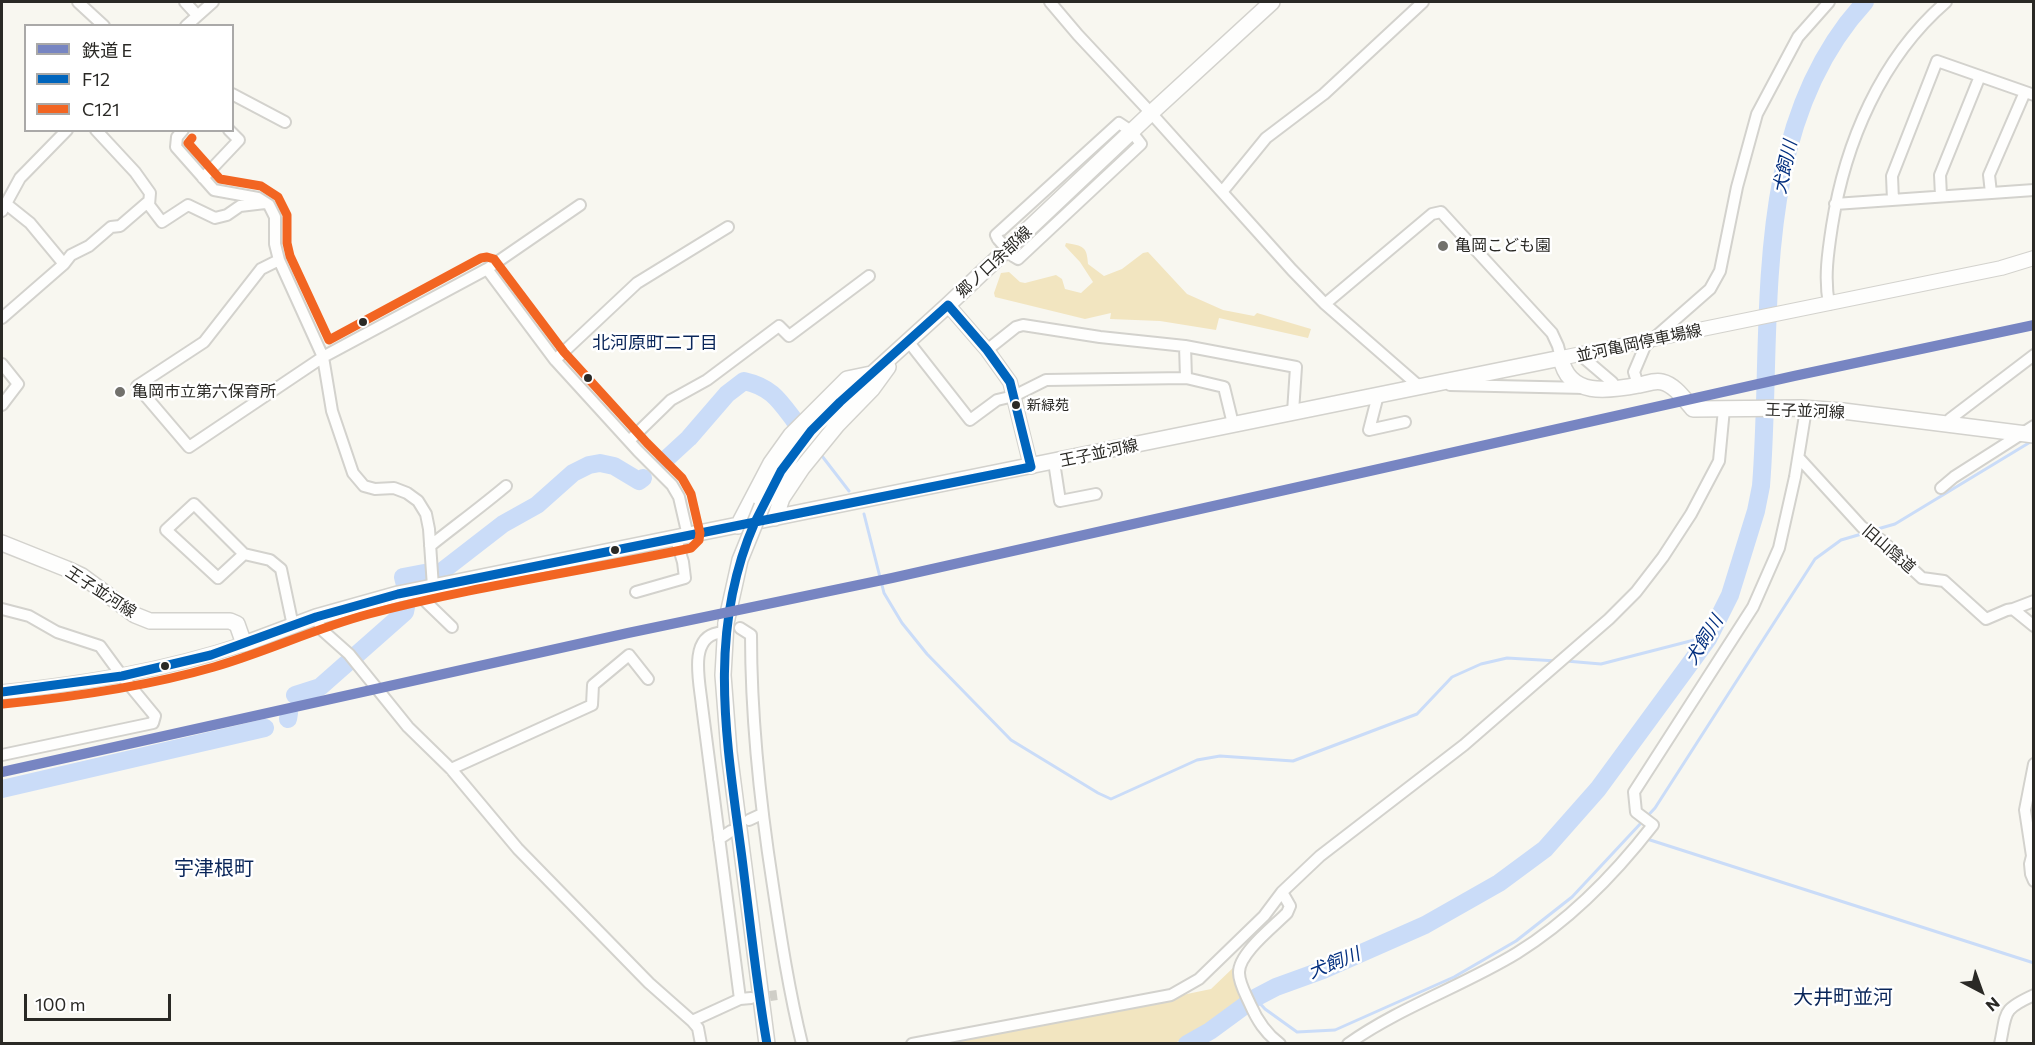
<!DOCTYPE html>
<html>
<head>
<meta charset="utf-8">
<style>
  body { margin:0 }
  #map { position:relative; width:2035px; height:1045px; overflow:hidden; background:#f8f7f0; font-family:Commissioner,"Noto Sans JP",sans-serif }
  canvas { display:block }
  .frame { position:absolute; inset:0; border:3px solid #2a2925; pointer-events:none }
  .legend { position:absolute; left:24px; top:24px; width:210px; height:108px; box-sizing:border-box; background:#fff; border:2px solid #aaa9a8; margin:0; padding:8px 10px; list-style:none; font-size:18px; color:#2a2925 }
  .legend li { display:flex; align-items:center; gap:12px; height:30px }
  .legend b { width:30px; border:2px solid #aaa9a8 }
  .north { position:absolute; left:1951px; top:961px; width:60px; height:60px; -webkit-text-stroke:4px #fff; paint-order:stroke; rotate:139deg; font-size:16px; font-weight:700; line-height:24px; text-align:center; color:#2a2925 }
  .north::after { content:''; display:block; margin:auto; width:21px; height:27px; background:#2a2925; clip-path:polygon(50% 0,100% 100%,50% 72%,0 100%) }
  .scale { position:absolute; left:24px; top:994px; width:147px; height:27px; box-sizing:border-box; border:3px solid #2a2925; border-top:0; padding-left:8px; font-size:18px; line-height:21px; white-space:nowrap; color:#2a2925; -webkit-text-stroke:4px #fff; paint-order:stroke }
</style>
</head>
<body>
<div id="map">
<canvas width="2035" height="1045"></canvas>
<div class="frame"></div>
<ul class="legend">
<li><b style="height:8px;background:#7785c2"></b>鉄道 E</li>
<li><b style="height:8px;background:#0065bd"></b>F12</li>
<li><b style="height:8px;background:#f26522"></b>C121</li>
</ul>
<div class="north">N</div>
<div class="scale">100 m</div>
</div>
<script>
const ctx = document.querySelector('canvas').getContext('2d');
ctx.lineJoin = 'round';
function fillPath(path, color) { ctx.fillStyle = color; ctx.fill(path, 'evenodd'); }
function stroke(path, color, width, dash) { ctx.strokeStyle = color; ctx.lineWidth = width; ctx.lineCap = dash ? 'butt' : 'round'; ctx.setLineDash(dash || []); ctx.stroke(path); }
function write(font, color, halo, rows, align = 'center') {
  ctx.font = font + ' Commissioner,"Noto Sans JP",sans-serif'; ctx.lineWidth = 5; ctx.setLineDash([]); ctx.textBaseline = 'middle'; ctx.strokeStyle = halo; ctx.fillStyle = color; for (const [text, x, y, turn = 0] of rows) {
    ctx.save(); ctx.translate(x, y); ctx.rotate((+turn || 0) * Math.PI / 180); ctx.textAlign = isNaN(turn) ? turn : align; if (halo) ctx.strokeText(text, 0, 0); ctx.fillText(text, 0, 0); ctx.restore();
  }
}
fillPath(new Path2D(`
  M 1066,243 C 1083,246 1087,246 1088,264 L 1104,276 L 1122,269 L 1143,253 L 1148,252 L 1187,294 L 1223,310 L 1254,316 L 1257,313 L 1311,329 L 1308,338 L 1219,318 L 1216,330 L 1160,321 L 1110,319 L 1111,313 L 1085,319 L 995,297 L 994,293 L 1001,273 L 1009,272 L 1020,282 L 1025,283 L 1056,275 L 1062,279 L 1065,289 L 1081,293 L 1093,282 L 1080,262 L 1065,246 Z
  M 1235,966 L 1241,998 L 1220,1019 L 1175,1043 L 947,1044 L 1211,989 Z`), '#f2e5c0');
stroke(new Path2D(`
  M 822,456 L 849,491
  M 864,514 L 884,593 L 902,623 L 927,654 L 1011,740 L 1098,793 L 1111,799 L 1197,760 L 1220,756 L 1293,761 L 1417,714 L 1452,677 L 1481,664 L 1507,658 L 1557,661
  M 1874,530 L 1895,524 L 2032,441
  M 1566,661 L 1601,664 L 1702,638 L 1708,639
  M 1647,839 L 2034,963
  M 1255,998 L 1265,1009 L 1297,1032 L 1335,1030 L 1454,977 L 1516,941 L 1572,897 L 1655,808 L 1815,559 L 1841,540 L 1865,533`), '#cadcf8', 3);
stroke(new Path2D(`
  M 664,461 L 689,438 L 727,394 L 744,381 C 771,387 779,400 794,420
  M 441,572 L 503,524 L 537,505 L 573,473 L 589,465 L 600,463 L 614,466 L 639,481 L 643,478
  M 295,695 L 320,687 L 405,612 L 408,597 L 403,577 L 424,573
  M 288,719 L 289,713
  M 2,789 L 265,728
  M 1187,1044 L 1210,1031 L 1255,998 L 1276,987 L 1323,970 L 1425,925 L 1499,883 L 1545,849 L 1598,789 L 1708,639 L 1730,595 L 1756,511 L 1761,486 C 1774,325 1747,130 1865,2`), '#cadcf8', 18);
stroke(new Path2D(`
  M 755,998 L 777,995`), '#cfcec7', 10, [10, 5]);
const minor = new Path2D(`
  M 78,2 L 104,26
  M 185,2 L 197,15
  M 1050,2 L 1078,35 L 1151,113 L 1292,270 L 1325,304 L 1420,387
  M 186,26 L 213,2
  M 232,94 L 285,122
  M 96,130 L 135,172 L 150,193 L 149,205 L 162,222 L 188,205 L 215,218 L 227,215 L 240,206 L 265,203
  M 183,130 L 177,137 L 176,147 L 214,190 L 258,198 L 269,205 L 275,217 L 275,244 L 279,260 L 323,357 L 332,411 L 353,473 L 364,486 L 375,489 L 394,488 L 407,493 L 418,501 L 426,514 L 429,529 L 433,587
  M 203,178 L 239,140 L 229,130
  M 1222,192 L 1266,138 L 1324,94 L 1423,2
  M 1991,193 L 1989,175 L 2025,92
  M 1941,196 L 1940,175 L 1980,76
  M 1893,200 L 1892,176 L 1937,61 L 2034,95
  M 5,203 L 30,223 L 64,264
  M 1835,204 L 2034,190
  M 2,211 L 20,178 L 67,130
  M 998,239 L 996,235 L 1119,123 L 1131,131 L 1141,144 L 1018,259 L 1013,256
  M 279,260 L 261,269 L 204,342 L 137,386 L 189,447 L 323,357 L 487,269 L 580,205
  M 487,269 L 555,360 L 638,451 L 672,485 L 679,497 L 688,536
  M 1325,304 L 1432,214 L 1441,212 L 1552,333 L 1558,346 L 1561,358
  M 1829,304 C 1824,278 1828,252 1832,226 C 1845,143 1881,58 1946,2
  M 2,318 L 64,264 L 71,255 L 89,246 L 111,227 L 120,226 L 149,201
  M 908,341 L 970,420 L 997,400 L 1014,396 L 1046,380 L 1186,378
  M 1185,346 L 1296,367 L 1293,412
  M 987,350 L 1016,327 L 1023,325 L 1100,337 L 1185,346 L 1186,378 L 1224,387 L 1233,424
  M 1585,359 L 1612,382 L 1617,389
  M 555,360 L 637,283 L 728,227
  M 2,364 L 18,384 L 2,405
  M 1450,385 L 1585,388
  M 1638,385 L 1634,372 L 1645,346 L 1710,289 L 1720,271 L 1737,187 L 1757,114 L 1798,37 L 1829,2
  M 1378,395 L 1369,430 L 1405,422
  M 1947,424 L 1950,419 L 2034,355
  M 629,441 L 671,400 L 707,380 L 779,326 L 789,336 L 869,276
  M 1799,458 L 1862,527 L 1881,540 L 1922,578 L 1944,581 L 1986,619 L 2007,610 L 2013,609 L 2034,626
  M 1054,462 L 1060,501 L 1096,494
  M 1941,488 L 1954,477 L 2034,426
  M 430,546 C 455,526 481,507 506,486
  M 244,554 L 194,504 L 166,530 L 218,578 L 244,554 L 270,560 L 281,569 L 293,626
  M 422,589 L 422,598 L 452,627
  M 636,592 L 685,578 L 683,562 L 676,539
  M 2,609 L 29,616 L 57,632 L 100,646 L 122,676 L 155,716 L 153,723 L 2,755
  M 2013,609 L 2034,601
  M 316,617 L 322,630 L 349,654 L 408,727 L 451,769 L 518,849 L 649,983 L 692,1021 L 698,1028 L 701,1044
  M 740,628 L 751,635 C 751,719 760,803 773,886 C 781,939 789,991 802,1044
  M 718,633 C 688,638 700,684 702,706 L 740,999
  M 2034,764 L 2025,810 L 2032,856 L 2030,864 L 2031,874 L 2034,881
  M 451,769 L 592,705 L 593,685 L 629,655 L 648,679
  M 749,820 L 762,814
  M 719,839 L 731,831
  M 692,1021 L 740,999 L 751,998
  M 912,1044 L 1171,995 L 1199,979 L 1264,916 L 1282,892 L 1320,856 L 1464,745 L 1609,619 L 1636,592 L 1663,557 L 1691,514 L 1719,461 L 1724,409
  M 1280,1044 C 1265,1033 1257,1020 1250,1004 C 1246,995 1239,983 1239,973 C 1238,954 1273,927 1287,913 L 1290,906 L 1282,892
  M 1348,1044 C 1400,1007 1463,986 1517,953 C 1570,920 1615,874 1653,825 L 1636,812 L 1634,792 L 1753,607 L 1779,548 L 1795,477 L 1806,409
  M 2000,1044 C 2007,1012 2001,1010 2034,995`);
const tertiary = new Path2D(`
  M 948,305 L 987,350 L 1010,382 L 1031,467
  M 1561,358 L 2001,268 L 2034,258
  M 2,692 C 86,683 162,671 244,644`);
const secondary = new Path2D(`
  M 762,506 L 794,452 L 816,425 L 948,305 L 1151,113 L 1272,2
  M 775,518 L 782,498 L 802,468 L 837,425 L 872,389 L 888,367
  M 738,526 L 771,463 L 791,435 L 847,379 L 871,374
  M 2,543 L 67,569 L 82,576 L 135,615 L 150,621 L 230,621 L 237,624 L 244,644 L 316,617 L 398,594 L 1561,358 C 1568,397 1608,391 1639,385 C 1646,384 1654,380 1662,382 C 1675,385 1684,399 1693,409 L 1801,408 L 1843,411 L 2034,435
  M 726,623 L 723,675 L 729,752 L 767,1044`);
stroke(minor, '#d3d2cd', 14);
stroke(tertiary, '#d3d2cd', 16);
stroke(secondary, '#d3d2cd', 18);
stroke(minor, '#fefefd', 10);
stroke(tertiary, '#fefefd', 14);
stroke(secondary, '#fefefd', 15);
const minorBridge = new Path2D(`
  M 998,239 L 1013,256`);
const secondaryBridge = new Path2D(`
  M 726,623 L 740,560 L 762,506`);
stroke(minorBridge, '#d3d2cd', 14, []);
stroke(secondaryBridge, '#d3d2cd', 18, []);
stroke(minorBridge, '#fefefd', 10);
stroke(secondaryBridge, '#fefefd', 15);
stroke(new Path2D(`
  M 948,305 L 987,350 L 1010,382 L 1031,467 L 755,522 L 781,471 L 811,431 L 840,402 Z
  M 755,522 C 706,633 727,743 742,858 C 750,920 756,982 767,1044
  M 2,692 L 122,676 L 211,655 L 316,617 L 398,594 L 755,522`), '#0065bd', 9);
stroke(new Path2D(`
  M 3,704 C 74,697 145,687 214,667 C 266,652 316,628 369,614 C 475,586 584,571 691,548 L 699,540 L 700,533 L 691,494 L 682,478 L 647,443 L 564,352 L 494,259 L 487,257 L 481,258 L 329,340 L 290,256 L 287,243 L 287,215 L 278,197 L 261,186 L 220,179 L 188,143 L 192,138`), '#f26522', 9);
stroke(new Path2D(`
  M 2,772 L 628,633 L 892,578 L 1794,376 L 2034,325`), '#7785c2', 10);
for (const [x, y, r, color] of [
  [1443,246,6,"#72716c"],
  [363,322,5,"#2a2925"],
  [588,378,5,"#2a2925"],
  [120,392,6,"#72716c"],
  [1016,405,5,"#2a2925"],
  [615,550,5,"#2a2925"],
  [165,666,5,"#2a2925"]
]) { const dot = new Path2D(); dot.arc(x, y, r, 0, 2 * Math.PI); ctx.fillStyle = color; ctx.fill(dot); stroke(dot, '#fff', 2); }
write('14px', '#2a2925', '#fff', [
  ["新緑苑",1027,405]
], 'left');
write('16px', '#2a2925', '#fff', [
  ["亀岡こども園",1455,246],
  ["亀岡市立第六保育所",132,392]
], 'left');
write('16px', '#2a2925', '#fff', [
  ["郷ノ口余部線",994,262,-43],
  ["並河亀岡停車場線",1639,343,-12],
  ["王子並河線",1805,411,2],
  ["王子並河線",1099,453,-12],
  ["旧山陰道",1889,549,41],
  ["王子並河線",101,592,33]
]);
write('italic 18px', '#032f7f', '#fff', [
  ["犬飼川",1785,167,-78],
  ["犬飼川",1704,640,-58],
  ["犬飼川",1334,963,-22]
]);
write('18px', '#092559', '#fff', [
  ["北河原町二丁目",655,343]
]);
write('20px', '#092559', '#fff', [
  ["宇津根町",214,868],
  ["大井町並河",1843,997]
]);
</script>
</body>
</html>
